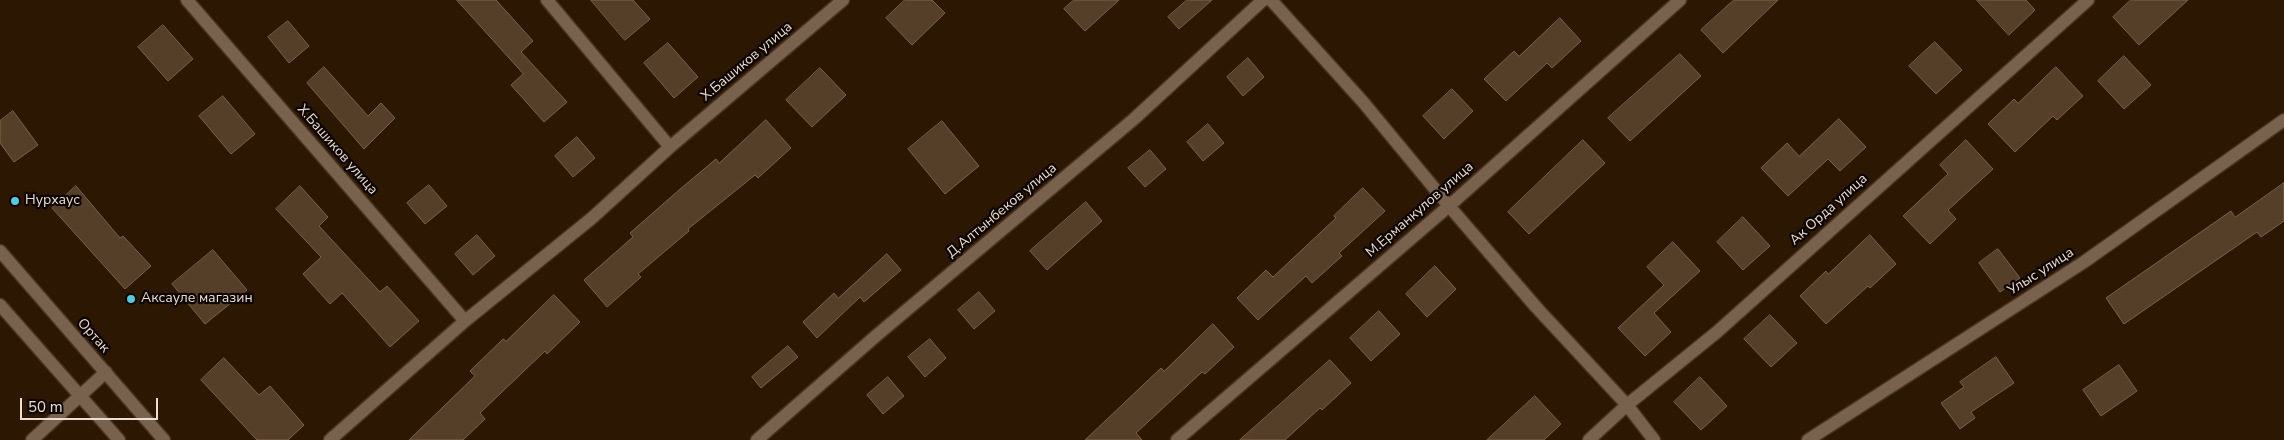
<!DOCTYPE html>
<html>
<head>
<meta charset="utf-8">
<style>
  body { margin:0 }
  #map { position:relative; width:2284px; height:440px; overflow:hidden; background:#2c1702; font-family:"Nunito Sans",sans-serif }
  canvas { display:block }
  .scale { position:absolute; left:20px; top:398px; width:138px; height:22px; box-sizing:border-box; border:2px solid #ebddd0; border-top:0; padding-left:6px; font-size:15px; line-height:18px; white-space:nowrap; color:#ebddd0; -webkit-text-stroke:4px #0d0501; paint-order:stroke }
</style>
</head>
<body>
<div id="map">
<canvas width="2284" height="440"></canvas>
<div class="scale">50 m</div>
</div>
<script>
const ctx = document.querySelector('canvas').getContext('2d');
ctx.lineJoin = 'round';
function fillPath(path, color) { ctx.fillStyle = color; ctx.fill(path, 'evenodd'); }
function stroke(path, color, width, dash) { ctx.strokeStyle = color; ctx.lineWidth = width; ctx.lineCap = dash ? 'butt' : 'round'; ctx.setLineDash(dash || []); ctx.stroke(path); }
function write(font, color, halo, rows, align = 'center') {
  ctx.font = font + ' "Nunito Sans",sans-serif'; ctx.lineWidth = 4.5; ctx.setLineDash([]); ctx.textBaseline = 'middle'; ctx.strokeStyle = halo; ctx.fillStyle = color; for (const [text, x, y, turn = 0] of rows) {
    ctx.save(); ctx.translate(x, y); ctx.rotate((+turn || 0) * Math.PI / 180); ctx.textAlign = isNaN(turn) ? turn : align; if (halo) ctx.strokeText(text, 0, 0); ctx.fillText(text, 0, 0); ctx.restore();
  }
}
const building = new Path2D(`
  M 457,0 L 496,0 L 533,41 L 521,52 L 567,102 L 544,122 L 511,85 L 523,74 Z
  M 591,0 L 633,0 L 650,19 L 625,40 Z
  M 905,0 L 932,0 L 945,13 L 912,45 L 886,18 Z
  M 1074,0 L 1119,0 L 1085,31 L 1064,9 Z
  M 1187,0 L 1212,0 L 1179,29 L 1168,17 Z
  M 1734,0 L 1778,0 L 1723,53 L 1701,30 Z
  M 1977,0 L 2026,0 L 2035,10 L 2009,35 Z
  M 2131,0 L 2188,0 L 2139,45 L 2113,17 Z
  M 1560,18 L 1581,41 L 1552,68 L 1547,63 L 1506,101 L 1484,79 L 1514,51 L 1519,56 Z
  M 288,21 L 309,46 L 289,63 L 268,37 Z
  M 163,25 L 193,59 L 168,81 L 138,47 Z
  M 1935,42 L 1962,70 L 1936,94 L 1909,66 Z
  M 668,43 L 698,77 L 674,98 L 644,63 Z
  M 1680,54 L 1701,76 L 1630,141 L 1608,118 Z
  M 2124,56 L 2151,85 L 2124,109 L 2098,81 Z
  M 1248,58 L 1264,77 L 1243,96 L 1227,77 Z
  M 324,67 L 368,116 L 381,103 L 395,118 L 364,149 L 307,83 Z
  M 2056,67 L 2083,96 L 2057,120 L 2053,116 L 2015,152 L 1988,124 L 2014,99 L 2018,103 Z
  M 820,68 L 846,95 L 812,127 L 786,100 Z
  M 1452,89 L 1473,111 L 1444,139 L 1423,116 Z
  M 223,96 L 255,134 L 231,154 L 199,116 Z
  M 13,111 L 38,145 L 14,162 L 0,143 L 0,121 Z
  M 1839,119 L 1866,147 L 1840,171 L 1828,159 L 1788,196 L 1761,168 L 1787,143 L 1799,156 Z
  M 766,120 L 791,148 L 758,178 L 755,175 L 688,229 L 689,231 L 638,274 L 641,277 L 607,307 L 584,280 L 633,237 L 630,233 L 679,190 L 716,159 L 719,163 Z
  M 942,121 L 979,166 L 945,194 L 908,149 Z
  M 1208,124 L 1224,143 L 1203,161 L 1187,142 Z
  M 577,137 L 595,158 L 573,177 L 555,156 Z
  M 1583,140 L 1605,163 L 1529,234 L 1508,212 Z
  M 1966,140 L 1993,169 L 1948,210 L 1956,219 L 1930,244 L 1903,216 L 1948,174 L 1940,165 Z
  M 1150,150 L 1166,169 L 1145,187 L 1128,168 Z
  M 2284,183 L 2284,221 L 2261,237 L 2257,232 L 2124,324 L 2106,298 L 2231,211 L 2235,217 Z
  M 429,185 L 447,206 L 425,224 L 407,203 Z
  M 76,186 L 120,238 L 123,236 L 151,266 L 125,289 L 52,208 Z
  M 300,186 L 328,217 L 319,226 L 380,292 L 387,286 L 419,321 L 390,347 L 342,293 L 330,304 L 303,274 L 321,257 L 276,209 Z
  M 1363,188 L 1385,211 L 1339,253 L 1342,256 L 1312,283 L 1306,276 L 1258,320 L 1237,298 L 1266,270 L 1273,277 L 1336,218 L 1334,216 Z
  M 1086,202 L 1102,221 L 1047,270 L 1030,251 Z
  M 1743,217 L 1770,246 L 1743,270 L 1717,242 Z
  M 477,235 L 495,256 L 473,275 L 455,254 Z
  M 1870,235 L 1896,264 L 1870,288 L 1868,286 L 1826,324 L 1800,296 L 1826,271 L 1828,274 Z
  M 1673,242 L 1700,271 L 1654,313 L 1671,332 L 1645,356 L 1618,328 L 1664,285 L 1647,267 Z
  M 1998,249 L 2020,278 L 2000,292 L 1979,263 Z
  M 213,250 L 247,290 L 205,324 L 172,284 Z
  M 887,254 L 901,270 L 864,302 L 860,297 L 817,338 L 803,322 L 834,293 L 838,298 Z
  M 1435,266 L 1456,289 L 1427,317 L 1406,294 Z
  M 979,292 L 995,311 L 974,329 L 958,310 Z
  M 554,295 L 580,322 L 547,354 L 545,351 L 480,413 L 485,419 L 463,440 L 409,440 L 475,376 L 470,371 L 503,339 L 506,341 Z
  M 1379,311 L 1400,334 L 1371,361 L 1350,338 Z
  M 1770,315 L 1797,343 L 1771,367 L 1744,339 Z
  M 1213,324 L 1234,347 L 1205,374 L 1202,372 L 1136,433 L 1142,440 L 1085,440 L 1161,368 L 1164,371 Z
  M 930,339 L 946,358 L 925,377 L 908,357 Z
  M 788,346 L 798,357 L 761,388 L 752,377 Z
  M 1996,357 L 2014,383 L 1971,412 L 1975,418 L 1960,429 L 1941,403 L 1964,387 L 1960,382 Z
  M 224,358 L 259,395 L 270,386 L 304,425 L 288,440 L 257,440 L 201,380 Z
  M 1330,360 L 1351,383 L 1322,410 L 1320,408 L 1285,440 L 1240,440 Z
  M 2119,365 L 2137,391 L 2101,416 L 2083,390 Z
  M 888,377 L 904,396 L 883,414 L 867,395 Z
  M 1700,377 L 1727,406 L 1701,430 L 1674,402 Z
  M 1535,396 L 1561,424 L 1544,440 L 1487,440 Z`);
fillPath(building, '#563f29');
stroke(building, '#7a624a', 1);
const minor = new Path2D(`
  M 187,0 L 465,321
  M 547,0 L 670,147
  M 1271,0 L 1363,102 L 1449,206 L 1536,307 L 1627,405 L 1654,440
  M 0,251 L 164,440
  M 0,305 L 119,440
  M 32,440 L 106,372
  M 330,440 L 465,321 L 592,218 L 670,147 L 843,0
  M 757,440 L 877,335 L 1134,119 L 1263,0
  M 1177,440 L 1449,206 L 1680,0
  M 1589,440 L 1627,405 L 1717,332 L 2088,0
  M 1808,440 L 2084,262 L 2284,120`);
stroke(minor, '#47331f', 15);
stroke(minor, '#79624d', 12);
for (const [x, y, r, color] of [
  [15,201,5,"#57c9e2"],
  [131,299,5,"#57c9e2"]
]) { const dot = new Path2D(); dot.arc(x, y, r, 0, 2 * Math.PI); ctx.fillStyle = color; ctx.fill(dot); stroke(dot, '#0d0501', 2); }
write('14px', '#ebddd0', '#0d0501', [
  ["Х.Башиков улица",747,62,-40],
  ["Х.Башиков улица",337,150,49],
  ["М.Ерманкулов улица",1420,210,-41],
  ["Ак Орда улица",1829,210,-42],
  ["Д.Алтынбеков улица",1002,211,-40],
  ["Улыс улица",2041,272,-33],
  ["Ортак",93,336,48]
]);
write('14px', '#ebddd0', '#0d0501', [
  ["Нурхаус",25,201],
  ["Аксауле магазин",141,299]
], 'left');
</script>
</body>
</html>
